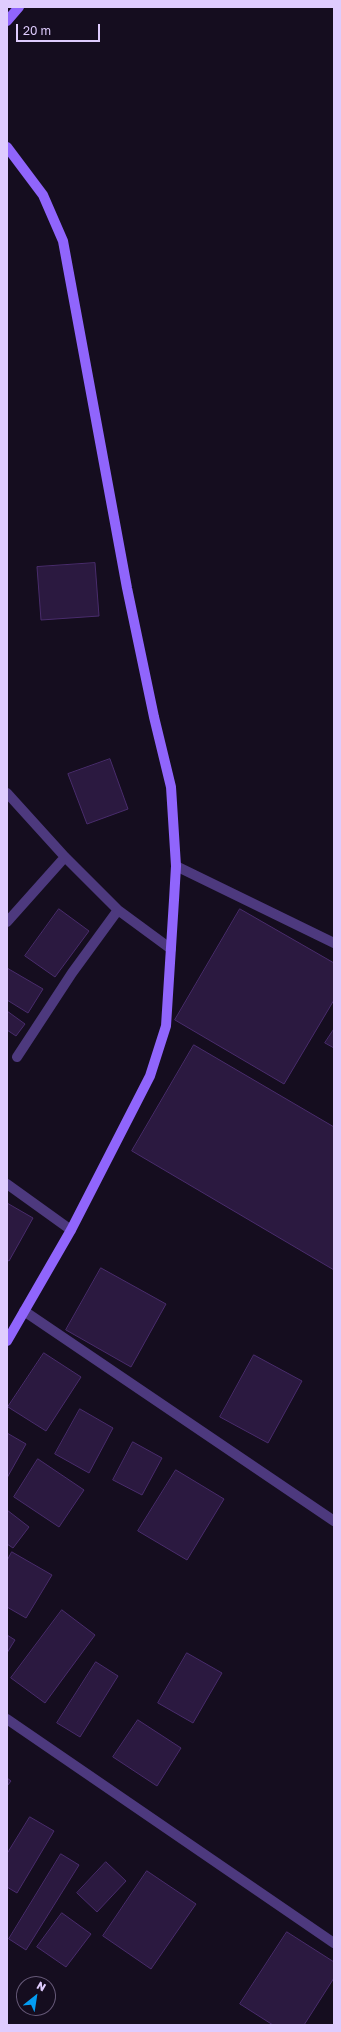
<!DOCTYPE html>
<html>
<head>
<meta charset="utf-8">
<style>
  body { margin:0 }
  #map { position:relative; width:341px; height:2032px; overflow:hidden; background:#150d1f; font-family:"Golos Text",sans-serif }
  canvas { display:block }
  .frame { position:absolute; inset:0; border:8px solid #dfccfe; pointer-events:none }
  .north { position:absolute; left:16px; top:1976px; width:40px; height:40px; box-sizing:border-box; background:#150d1f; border:1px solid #665978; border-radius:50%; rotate:30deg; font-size:11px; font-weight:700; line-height:16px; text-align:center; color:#dfccfe }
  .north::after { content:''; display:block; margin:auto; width:14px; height:18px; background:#049cf2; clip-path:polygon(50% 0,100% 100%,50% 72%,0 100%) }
  .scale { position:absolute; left:16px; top:24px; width:84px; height:18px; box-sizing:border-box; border:2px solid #dfccfe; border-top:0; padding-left:5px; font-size:12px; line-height:14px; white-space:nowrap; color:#dfccfe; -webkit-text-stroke:3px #150d1f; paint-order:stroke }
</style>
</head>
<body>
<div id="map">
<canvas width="341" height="2032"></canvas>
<div class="frame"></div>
<div class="north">N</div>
<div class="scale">20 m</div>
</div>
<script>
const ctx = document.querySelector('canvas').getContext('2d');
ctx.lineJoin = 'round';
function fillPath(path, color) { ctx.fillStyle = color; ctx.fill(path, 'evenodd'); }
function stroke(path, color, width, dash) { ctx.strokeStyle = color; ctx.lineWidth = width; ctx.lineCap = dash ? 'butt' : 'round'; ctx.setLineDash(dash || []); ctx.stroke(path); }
const building = new Path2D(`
  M 95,563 L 99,616 L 41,620 L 37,567 Z
  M 110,759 L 128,809 L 87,824 L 68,774 Z
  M 59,909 L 89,931 L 55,977 L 25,956 Z
  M 240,909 L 334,963 L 334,1000 L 284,1084 L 175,1020 Z
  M 7,968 L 43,989 L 28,1013 L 7,1000 Z
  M 7,1011 L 25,1024 L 16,1036 L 7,1030 Z
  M 334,1029 L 334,1048 L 325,1043 Z
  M 194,1045 L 334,1127 L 334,1270 L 132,1151 Z
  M 7,1203 L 33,1218 L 9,1261 L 7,1260 Z
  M 101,1268 L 166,1304 L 131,1367 L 66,1330 Z
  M 44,1353 L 81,1377 L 46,1431 L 8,1407 Z
  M 254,1355 L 302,1381 L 268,1443 L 220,1417 Z
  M 80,1409 L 113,1428 L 89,1473 L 55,1454 Z
  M 7,1433 L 26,1444 L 7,1478 Z
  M 133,1442 L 162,1458 L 142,1495 L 113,1480 Z
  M 38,1459 L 84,1490 L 59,1527 L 14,1497 Z
  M 176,1470 L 224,1499 L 187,1560 L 138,1531 Z
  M 7,1510 L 29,1527 L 13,1548 L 7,1544 Z
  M 12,1552 L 52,1575 L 26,1618 L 7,1607 L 7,1561 Z
  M 62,1610 L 95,1635 L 45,1703 L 11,1678 Z
  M 7,1635 L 15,1640 L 7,1653 Z
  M 187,1653 L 222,1673 L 193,1723 L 158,1703 Z
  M 96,1662 L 118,1676 L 80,1737 L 57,1723 Z
  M 138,1720 L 181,1748 L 157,1786 L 113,1757 Z
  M 7,1778 L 11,1781 L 7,1786 Z
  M 30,1817 L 54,1831 L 17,1893 L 7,1887 L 7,1854 Z
  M 61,1854 L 79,1865 L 26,1950 L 9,1939 Z
  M 106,1862 L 126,1881 L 97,1912 L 77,1893 Z
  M 147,1871 L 196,1904 L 151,1969 L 103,1936 Z
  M 62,1913 L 91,1934 L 66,1967 L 37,1947 Z
  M 287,1932 L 334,1962 L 334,1978 L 304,2025 L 273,2025 L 240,2004 Z`);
fillPath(building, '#2b1940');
stroke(building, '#492c6c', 1);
stroke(new Path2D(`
  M 7,793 L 65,857 L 118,910 L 171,949
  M 176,866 L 334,943
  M 7,922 L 65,857
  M 17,1057 L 72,973 L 118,910
  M 7,1184 L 71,1230
  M 24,1311 L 334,1521
  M 7,1719 L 334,1943`), '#4d397e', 10);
stroke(new Path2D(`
  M 7,21 L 19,7
  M 7,147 L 43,195 L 63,241 L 127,588 L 154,717 L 171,787 L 176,866 L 174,900 L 166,1026 L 150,1076 L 71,1230 L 7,1341`), '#9065fc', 10);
</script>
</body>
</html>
